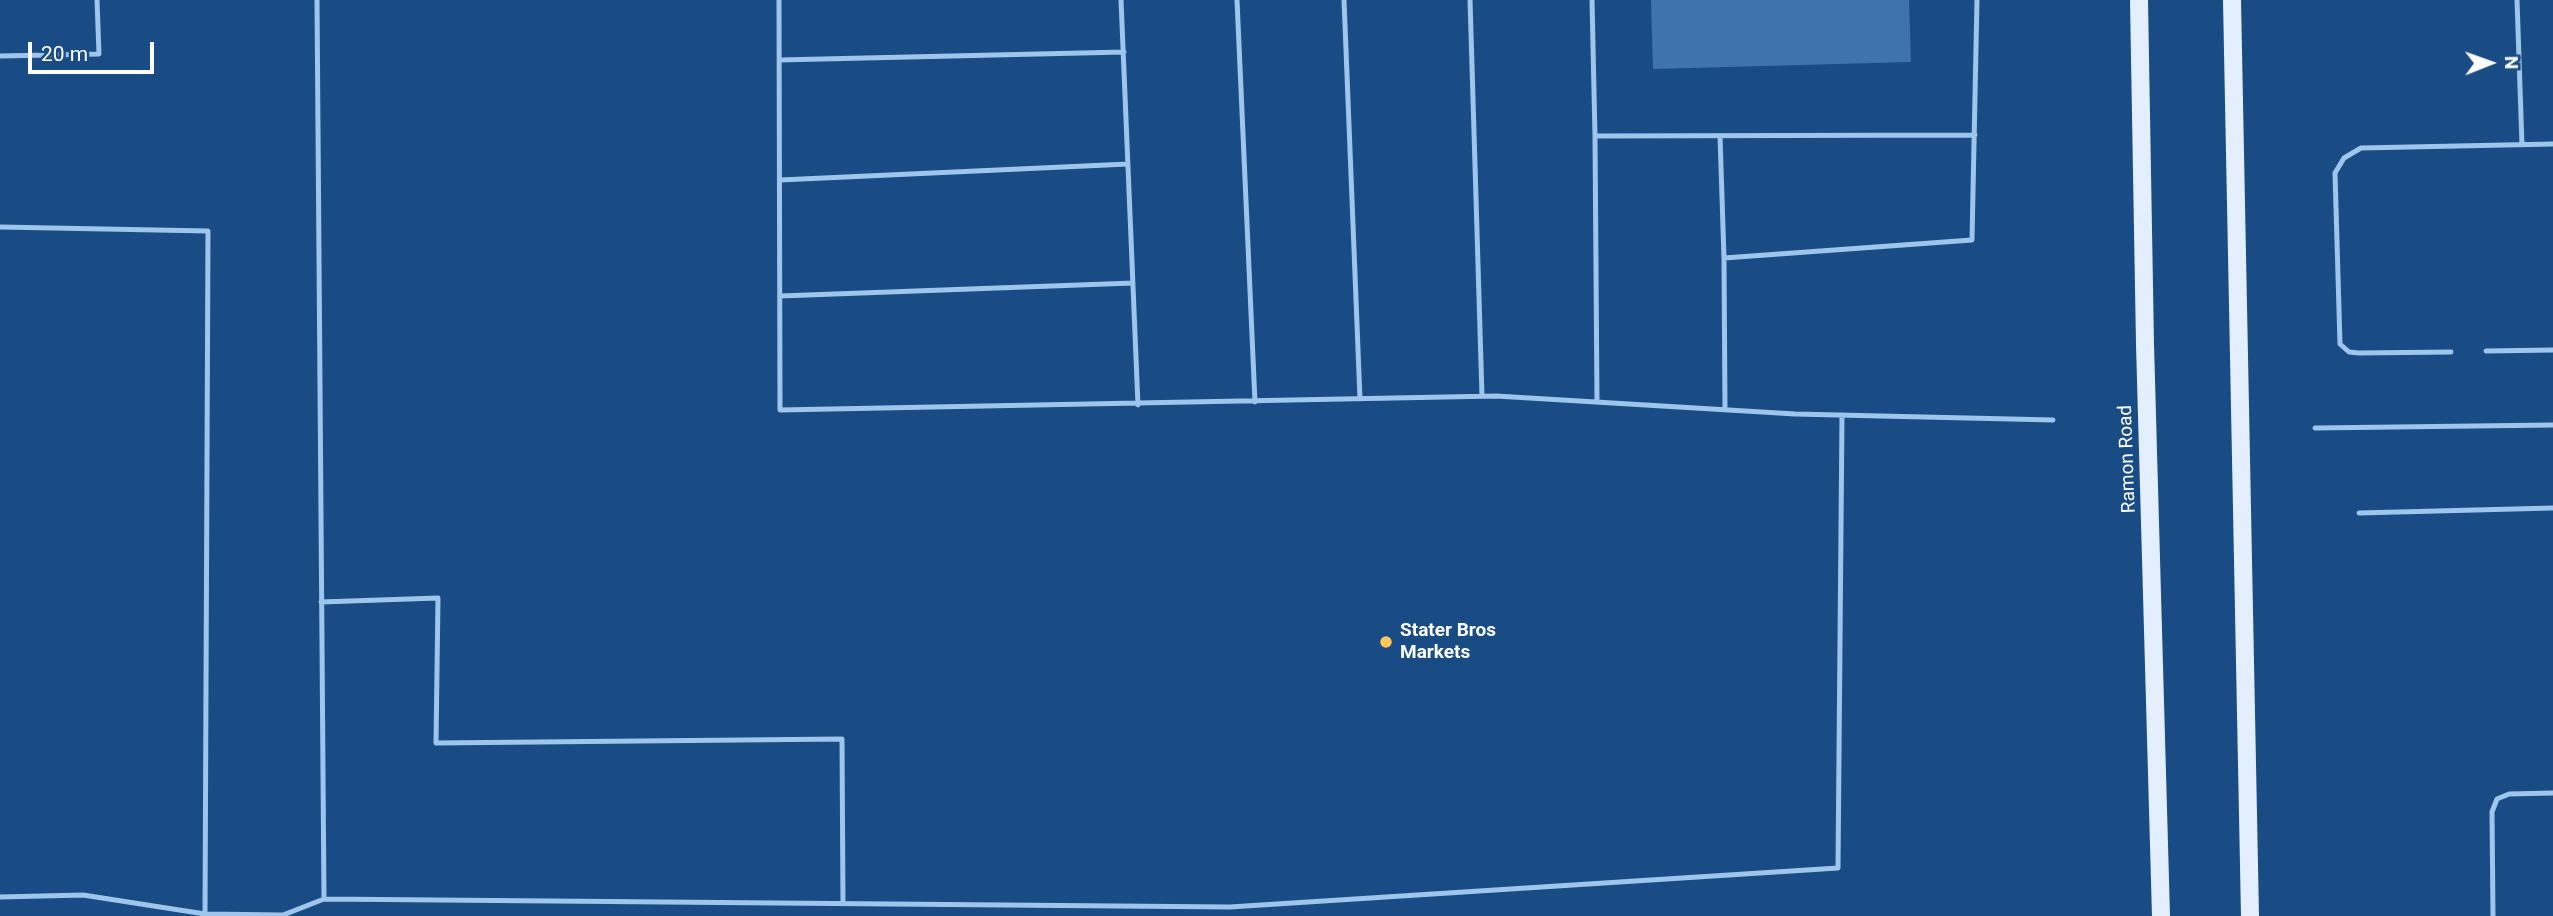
<!DOCTYPE html>
<html>
<head>
<meta charset="utf-8">
<style>
  body { margin:0 }
  #map { position:relative; width:2553px; height:916px; overflow:hidden; background:#194c84; font-family:Roboto,sans-serif }
  canvas { display:block }
  .north { position:absolute; left:2455px; top:28px; width:70px; height:70px; -webkit-text-stroke:5px #194c84; paint-order:stroke; rotate:89deg; font-size:19px; font-weight:700; line-height:28px; text-align:center; color:#fff }
  .north::after { content:''; display:block; margin:auto; width:24px; height:32px; background:#fff; clip-path:polygon(50% 0,100% 100%,50% 72%,0 100%) }
  .scale { position:absolute; left:28px; top:42px; width:126px; height:32px; box-sizing:border-box; border:4px solid #fff; border-top:0; padding-left:9px; font-size:21px; line-height:24px; white-space:nowrap; color:#fff; -webkit-text-stroke:5px #194c84; paint-order:stroke }
</style>
</head>
<body>
<div id="map">
<canvas width="2553" height="916"></canvas>
<div class="north">N</div>
<div class="scale">20 m</div>
</div>
<script>
const ctx = document.querySelector('canvas').getContext('2d');
ctx.lineJoin = 'round';
function fillPath(path, color) { ctx.fillStyle = color; ctx.fill(path, 'evenodd'); }
function stroke(path, color, width, dash) { ctx.strokeStyle = color; ctx.lineWidth = width; ctx.lineCap = dash ? 'butt' : 'round'; ctx.setLineDash(dash || []); ctx.stroke(path); }
function write(font, color, halo, rows, align = 'center') {
  ctx.font = font + ' Roboto,sans-serif'; ctx.lineWidth = 7; ctx.setLineDash([]); ctx.textBaseline = 'middle'; ctx.strokeStyle = halo; ctx.fillStyle = color; for (const [text, x, y, turn = 0] of rows) {
    ctx.save(); ctx.translate(x, y); ctx.rotate((+turn || 0) * Math.PI / 180); ctx.textAlign = isNaN(turn) ? turn : align; if (halo) ctx.strokeText(text, 0, 0); ctx.fillText(text, 0, 0); ctx.restore();
  }
}
fillPath(new Path2D(`
  M 1651,0 L 1909,0 L 1911,62 L 1653,69 Z`), '#3e74ab');
stroke(new Path2D(`
  M 317,0 L 324,899 L 1230,907 L 1838,868 L 1842,415
  M 779,0 L 780,410 L 1496,396 L 1795,414 L 2053,420
  M 1121,0 L 1138,405
  M 1237,0 L 1255,402
  M 1344,0 L 1360,399
  M 1470,0 L 1482,396
  M 1592,0 L 1595,136 L 1975,135
  M 2517,0 L 2522,145
  M 0,56 L 99,54 L 97,0
  M 779,60 L 1124,52
  M 1595,136 L 1597,402
  M 1720,136 L 1724,258
  M 780,180 L 1128,164
  M 0,227 L 208,231 L 205,914 L 283,915 L 324,899
  M 780,296 L 1133,283
  M 2486,351 L 2553,350
  M 2451,352 L 2359,353 L 2349,352 L 2340,344 L 2335,173 L 2344,158 L 2361,148 L 2553,144
  M 1725,410 L 1724,258 L 1972,240 L 1977,0
  M 2315,428 L 2553,425
  M 2359,513 L 2553,508
  M 321,602 L 438,598 L 436,743 L 842,739 L 843,904
  M 0,897 L 83,895 L 205,914
  M 2493,916 L 2492,812 L 2497,799 L 2509,794 L 2553,793`), '#9ec5ec', 5);
stroke(new Path2D(`
  M 2139,0 L 2145,344 L 2161,916
  M 2232,0 L 2250,916`), '#e3efff', 18);
for (const [x, y, r, color] of [
  [1386,642,7,"#ffc859"]
]) { const dot = new Path2D(); dot.arc(x, y, r, 0, 2 * Math.PI); ctx.fillStyle = color; ctx.fill(dot); stroke(dot, '#194c84', 2.5); }
write('19px', '#fff', '#194c84', [
  ["Ramon Road",2128,459,-92]
]);
write('bold 19px', '#fff', '#194c84', [
  ["Stater Bros",1400,631],
  ["Markets",1400,653]
], 'left');
</script>
</body>
</html>
